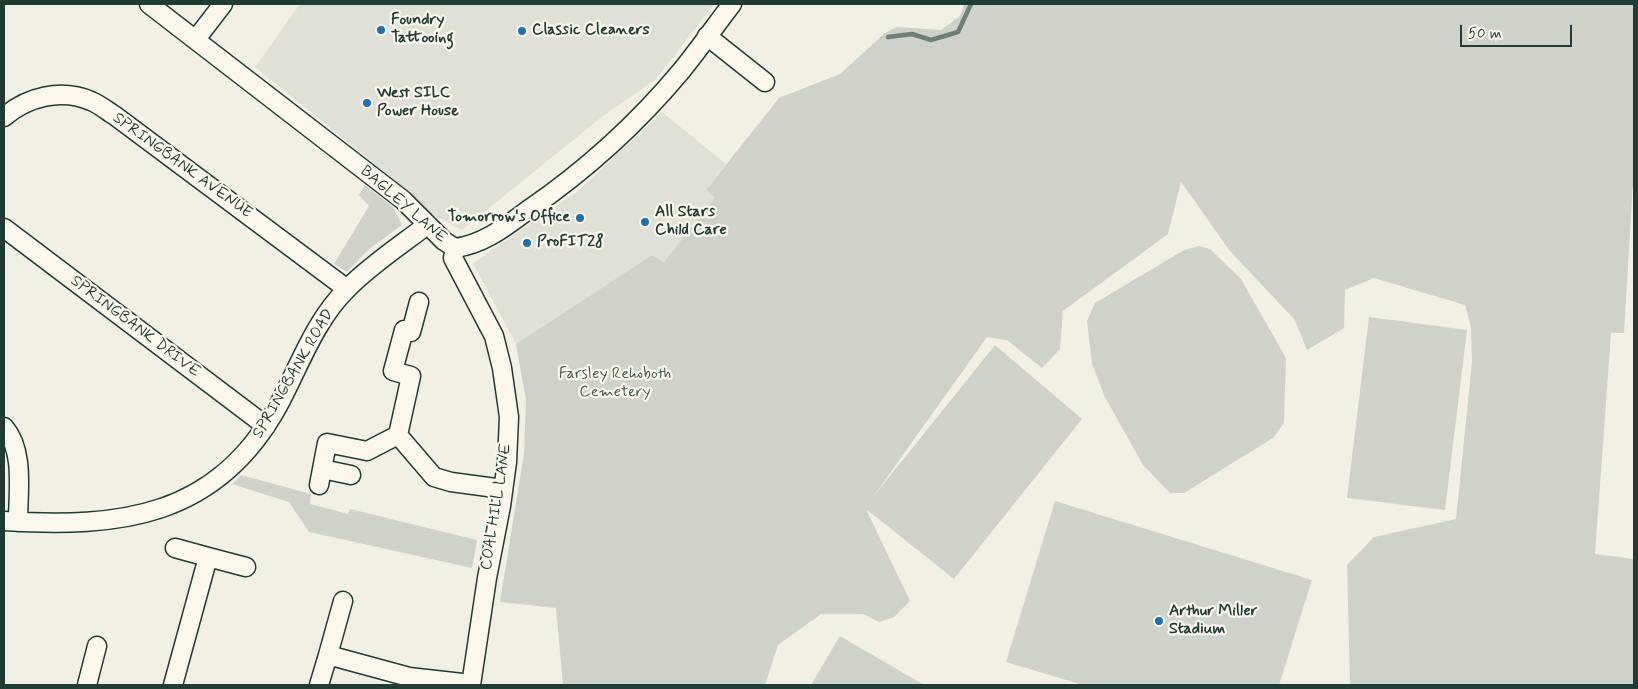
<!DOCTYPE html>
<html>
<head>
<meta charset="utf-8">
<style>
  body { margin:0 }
  #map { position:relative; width:1638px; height:689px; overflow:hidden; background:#f2f0e5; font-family:Mynerve,sans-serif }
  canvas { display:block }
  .frame { position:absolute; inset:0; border:5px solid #1f3d34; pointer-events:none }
  .scale { position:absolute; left:1460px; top:25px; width:112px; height:22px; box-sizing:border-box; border:2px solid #1f3d34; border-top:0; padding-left:6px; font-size:15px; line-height:18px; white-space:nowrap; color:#1f3d34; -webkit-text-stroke:4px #fbf7ec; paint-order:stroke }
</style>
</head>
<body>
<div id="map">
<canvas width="1638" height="689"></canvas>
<div class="frame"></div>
<div class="scale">50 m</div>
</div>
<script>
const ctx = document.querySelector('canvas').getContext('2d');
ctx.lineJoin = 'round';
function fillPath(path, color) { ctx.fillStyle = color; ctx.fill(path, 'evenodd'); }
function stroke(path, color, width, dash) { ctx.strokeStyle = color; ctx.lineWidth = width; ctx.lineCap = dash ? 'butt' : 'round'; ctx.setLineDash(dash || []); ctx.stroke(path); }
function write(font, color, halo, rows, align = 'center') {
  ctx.font = font + ' Mynerve,sans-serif'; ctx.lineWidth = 4.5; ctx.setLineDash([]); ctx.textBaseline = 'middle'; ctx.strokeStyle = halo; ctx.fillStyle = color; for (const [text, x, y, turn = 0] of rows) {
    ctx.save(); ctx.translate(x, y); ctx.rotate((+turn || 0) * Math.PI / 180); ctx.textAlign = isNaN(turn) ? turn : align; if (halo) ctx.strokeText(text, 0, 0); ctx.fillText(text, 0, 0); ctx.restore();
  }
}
fillPath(new Path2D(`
  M 300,4 L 714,4 L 656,79 L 603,116 L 462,230 L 433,215 L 402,186 L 255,67 Z
  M 662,112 L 726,164 L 706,190 L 716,198 L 664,262 L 652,255 L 516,344 L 473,263 L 578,191 Z`), '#e0e1d6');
fillPath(new Path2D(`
  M 964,4 L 1634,4 L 1634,166 L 1624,333 L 1611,333 L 1595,554 L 1634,559 L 1634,685 L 1350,685 L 1347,565 L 1374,537 L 1456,519 L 1472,362 L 1471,327 L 1465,305 L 1374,278 L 1345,290 L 1344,328 L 1307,350 L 1295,320 L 1230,251 L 1181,182 L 1168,234 L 1063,311 L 1060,349 L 1042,368 L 1007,340 L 987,337 L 873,497 L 995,345 L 1082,419 L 954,579 L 866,509 L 910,601 L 894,617 L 879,622 L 863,614 L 821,614 L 778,645 L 765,685 L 563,685 L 556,608 L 500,602 L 524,453 L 526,400 L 516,344 L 652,255 L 664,262 L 715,198 L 706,190 L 779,98 L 840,74 L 885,33 L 897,27 L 941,30 L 960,16 Z
  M 365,185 L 393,207 L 402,225 L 369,249 L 347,272 L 334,264 L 369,206 L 359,195 Z
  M 1199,246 L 1210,249 L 1241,279 L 1286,358 L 1284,423 L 1273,438 L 1184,493 L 1170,493 L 1143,465 L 1105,397 L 1092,364 L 1087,321 L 1095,303 L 1184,250 Z
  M 1369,317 L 1467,330 L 1445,510 L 1347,498 Z
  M 241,475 L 311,494 L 310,504 L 348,514 L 350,509 L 477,540 L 472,568 L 309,532 L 289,502 L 232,484 Z
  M 1055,501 L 1312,580 L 1279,685 L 1083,685 L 1006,662 Z
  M 840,636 L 924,685 L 811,685 Z`), '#cfd2c8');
stroke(new Path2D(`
  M 888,37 L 912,34 L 931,40 L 958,32 L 971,4`), '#6e7f75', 4.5);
const minor = new Path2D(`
  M 149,4 L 403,200 L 444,241 L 455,248 C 484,244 505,227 528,210 C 585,171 637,124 682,70 C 699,49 715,26 732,4
  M 707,36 L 765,82
  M 196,39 L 223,4
  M 4,117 C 27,97 61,88 91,101 C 99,104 107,111 114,115 L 347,289
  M 4,228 L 266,426
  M 455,248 L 453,258 L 494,336 L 502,368 L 509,417 L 507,462 L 501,506 L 487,578 L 471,685
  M 419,302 L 411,332 L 404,330 L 393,371 L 411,376 L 398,435 L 434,477 L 451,482 L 503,489
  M 4,427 C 25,451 18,492 18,522
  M 322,469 L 351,475
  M 319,485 L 327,443 L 367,451 L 398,435
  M 4,521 C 120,528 216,518 278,406 C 299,367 315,320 347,289 C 369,266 401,245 427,225
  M 208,557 L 246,567
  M 328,655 L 343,601
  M 87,685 L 97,646
  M 173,685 L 208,557 L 175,548
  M 319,685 L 328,655 L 409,677 L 471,684`);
stroke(minor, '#1f3d34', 21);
stroke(minor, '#fbf7ec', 18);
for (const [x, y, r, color] of [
  [381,30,5,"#1f6fb2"],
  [522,31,5,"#1f6fb2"],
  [367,103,5,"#1f6fb2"],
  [580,218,5,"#1f6fb2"],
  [645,222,5,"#1f6fb2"],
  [527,243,5,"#1f6fb2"],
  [1159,621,5,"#1f6fb2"]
]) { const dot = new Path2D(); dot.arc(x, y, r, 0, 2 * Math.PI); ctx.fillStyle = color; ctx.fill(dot); stroke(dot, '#fbf7ec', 2); }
write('bold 16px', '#1f3d34', '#fbf7ec', [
  ["Foundry",391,21],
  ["Tattooing",391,39],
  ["Classic Cleaners",532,31],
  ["West SILC",377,94],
  ["Power House",377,112],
  ["All Stars",655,213],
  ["Child Care",655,231],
  ["Tomorrow's Office",570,218,"right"],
  ["ProFIT28",537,243],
  ["Arthur Miller",1169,612],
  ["Stadium",1169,630]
], 'left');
write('16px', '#1f3d34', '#fbf7ec', [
  ["SPRINGBANK AVENUE",182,166,36],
  ["BAGLEY LANE",403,205,41],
  ["SPRINGBANK DRIVE",135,327,37],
  ["SPRINGBANK ROAD",294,374,-60],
  ["COAL HILL LANE",497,507,-81]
]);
write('16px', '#425b52', '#fbf7ec', [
  ["Farsley Rehoboth",615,375],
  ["Cemetery",615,393]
]);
</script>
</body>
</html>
